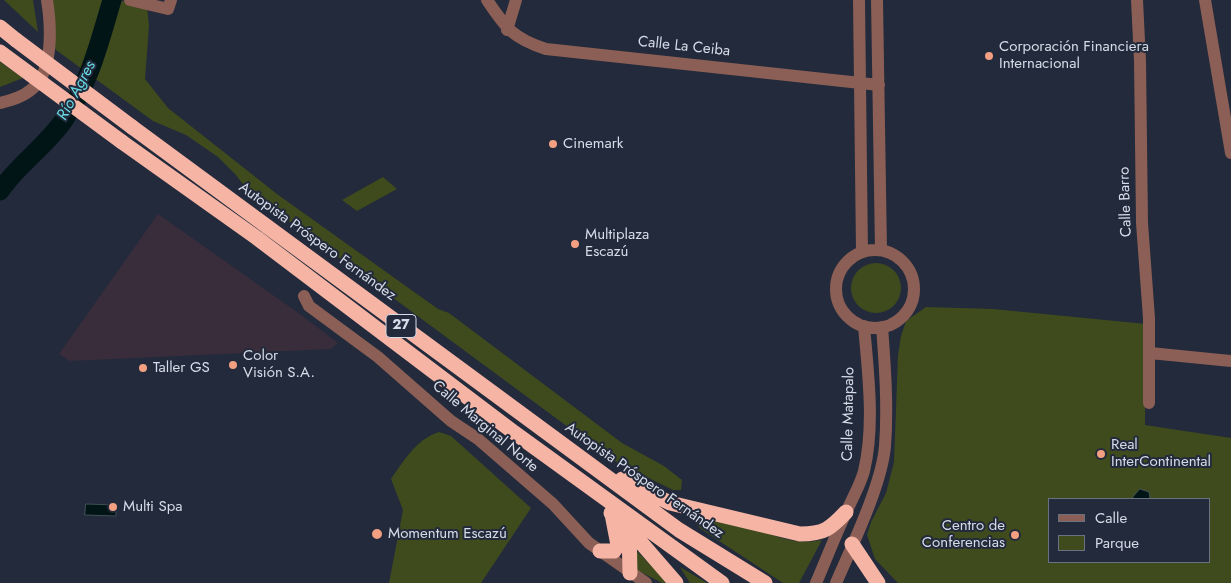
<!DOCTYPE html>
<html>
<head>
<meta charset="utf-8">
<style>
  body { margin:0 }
  #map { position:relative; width:1231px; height:583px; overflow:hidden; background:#222a3b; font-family:Jost,sans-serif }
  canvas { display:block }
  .legend { position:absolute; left:1048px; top:498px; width:162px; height:65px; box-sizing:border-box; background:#222a3b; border:1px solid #6a7180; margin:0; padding:6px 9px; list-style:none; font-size:15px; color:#d5dbe7 }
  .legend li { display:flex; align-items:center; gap:10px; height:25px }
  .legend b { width:25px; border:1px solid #6a7180 }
</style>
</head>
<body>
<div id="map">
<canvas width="1231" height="583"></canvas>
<ul class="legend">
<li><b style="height:6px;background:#8b5f55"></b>Calle</li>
<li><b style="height:14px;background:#3f4b1d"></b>Parque</li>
</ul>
</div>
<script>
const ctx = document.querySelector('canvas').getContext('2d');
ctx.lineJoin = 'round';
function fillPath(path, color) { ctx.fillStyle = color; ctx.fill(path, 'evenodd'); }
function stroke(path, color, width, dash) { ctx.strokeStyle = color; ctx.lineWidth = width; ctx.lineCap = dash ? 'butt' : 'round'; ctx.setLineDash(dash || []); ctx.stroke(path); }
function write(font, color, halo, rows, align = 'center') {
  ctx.font = font + ' Jost,sans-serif'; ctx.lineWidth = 4; ctx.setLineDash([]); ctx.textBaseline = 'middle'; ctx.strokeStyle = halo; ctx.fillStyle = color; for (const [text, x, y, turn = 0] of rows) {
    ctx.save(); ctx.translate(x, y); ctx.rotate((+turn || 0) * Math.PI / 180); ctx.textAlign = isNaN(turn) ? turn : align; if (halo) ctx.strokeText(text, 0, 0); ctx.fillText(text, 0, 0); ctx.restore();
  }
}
fillPath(new Path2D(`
  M 158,214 L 297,312 L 338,343 L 331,349 L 70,361 L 59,354 Z`), '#392d3c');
fillPath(new Path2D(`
  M 4,0 L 33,0 L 38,32 Z
  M 51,0 L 117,0 L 147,6 L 149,26 L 145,79 L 168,108 L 277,194 L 438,309 L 449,313 L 622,443 L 664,466 L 682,480 L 681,490 L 673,490 L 614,461 L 247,190 L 236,175 L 218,157 L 186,135 L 153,121 L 56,50 L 52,43 Z
  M 0,62 L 23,78 L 0,87 Z
  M 383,177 L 397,189 L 357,211 L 342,200 Z
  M851 288a25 25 0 1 1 50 0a25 25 0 1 1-50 0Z
  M 926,307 L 993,309 L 1146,324 L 1145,425 L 1231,438 L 1231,583 L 898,583 L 875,559 L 867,535 L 871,522 L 886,493 L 894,462 L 898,355 L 901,336 L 906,321 ZM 1050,499 L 1210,499 L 1210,562 L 1050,562 Z
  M 439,432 L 451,436 L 531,508 L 481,583 L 389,583 L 403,510 L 391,479 C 404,461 416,439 439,432 Z
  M 688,516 C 709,520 730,523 750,528 C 777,535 792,546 822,540 L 799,583 L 783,583 L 701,529 Z
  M 633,547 L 668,583 L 662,583 L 633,568 Z
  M 680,567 L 707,583 L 690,583 Z`), '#3f4b1d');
const water = new Path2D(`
  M 1140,489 L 1149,492 L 1150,499 L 1133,499 L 1133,497 Z
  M 86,504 L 116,505 L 116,516 L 85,515 Z`);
fillPath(water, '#011517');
stroke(water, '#415055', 1);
stroke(new Path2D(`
  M 0,191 C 18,164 48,145 66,117 C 90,82 100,40 112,0`), '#011517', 19);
stroke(new Path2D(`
  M 130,0 L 168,9 L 171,0
  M 487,0 C 506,28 512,38 546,49 L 879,85
  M 859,0 L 862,252
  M 877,0 L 881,250
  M 1137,0 L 1140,61 L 1142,223 L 1149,318 L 1149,403
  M 1205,0 L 1231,153
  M 507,30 L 516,0
  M 0,103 C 11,100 23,97 32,89 C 54,71 51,25 47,0
  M836 289a39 39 0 1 1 78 0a39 39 0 1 1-78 0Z
  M 304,296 L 309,306 L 378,357 L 451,421 L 478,439 L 553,504 L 589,543 L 646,583
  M 1150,353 L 1231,361
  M 816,583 C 826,560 835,536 846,513 C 852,498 860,486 864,471 C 875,425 868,373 864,326
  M 836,583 C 852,546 882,484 885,446 C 888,407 885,366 882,327`), '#8b5f55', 12);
stroke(new Path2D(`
  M 0,27 L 16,40
  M 132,127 L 679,530 L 765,583
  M 122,142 L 257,238 L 512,431 L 722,583
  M 622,479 L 670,503 L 800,534 C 824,534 830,529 846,512
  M 611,513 L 637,538 L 676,583
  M 629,529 L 630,573
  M 852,544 L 878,583
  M 600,551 L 614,551 L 618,545 L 612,514`), '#f6b4a5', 15);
stroke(new Path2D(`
  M 16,40 L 132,127
  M 0,52 L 122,142`), '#f6b4a5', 15);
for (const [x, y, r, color] of [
  [989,56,5,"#f39f82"],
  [553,144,5,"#f39f82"],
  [575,244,5,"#f39f82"],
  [233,365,5,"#f39f82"],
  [143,368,5,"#f39f82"],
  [1101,454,5,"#f39f82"],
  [113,507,5,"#f39f82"],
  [377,534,6,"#f39f82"],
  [1015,535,5,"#f39f82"]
]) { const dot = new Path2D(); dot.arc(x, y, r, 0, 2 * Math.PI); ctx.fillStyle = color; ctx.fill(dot); stroke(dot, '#222a3b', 2); }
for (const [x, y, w] of [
  [401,326,30]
]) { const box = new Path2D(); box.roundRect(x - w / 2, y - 11.5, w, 23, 4); ctx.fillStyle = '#222a3b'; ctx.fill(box); stroke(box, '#d5dbe7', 1); }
write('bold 14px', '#d5dbe7', null, [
  ["27",401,326]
]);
write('15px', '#d5dbe7', '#222a3b', [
  ["Calle La Ceiba",684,47,6],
  ["Calle Barro",1126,202,-92],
  ["Autopista Próspero Fernández",317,242,36],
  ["Calle Matapalo",849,414,-89],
  ["Calle Marginal Norte",485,427,40],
  ["Autopista Próspero Fernández",644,481,35]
]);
write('15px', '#d5dbe7', '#222a3b', [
  ["Corporación Financiera",999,47],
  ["Internacional",999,64],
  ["Cinemark",563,144],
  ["Multiplaza",585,235],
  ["Escazú",585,252],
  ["Color",243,356],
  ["Visión S.A.",243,373],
  ["Taller GS",153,368],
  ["Real",1111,445],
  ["InterContinental",1111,462],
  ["Multi Spa",123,507],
  ["Centro de",1005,526,"right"],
  ["Conferencias",1005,543,"right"],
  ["Momentum Escazú",388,534]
], 'left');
write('italic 16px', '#68dae3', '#222a3b', [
  ["Río Agres",77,91,-62]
]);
</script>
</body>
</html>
